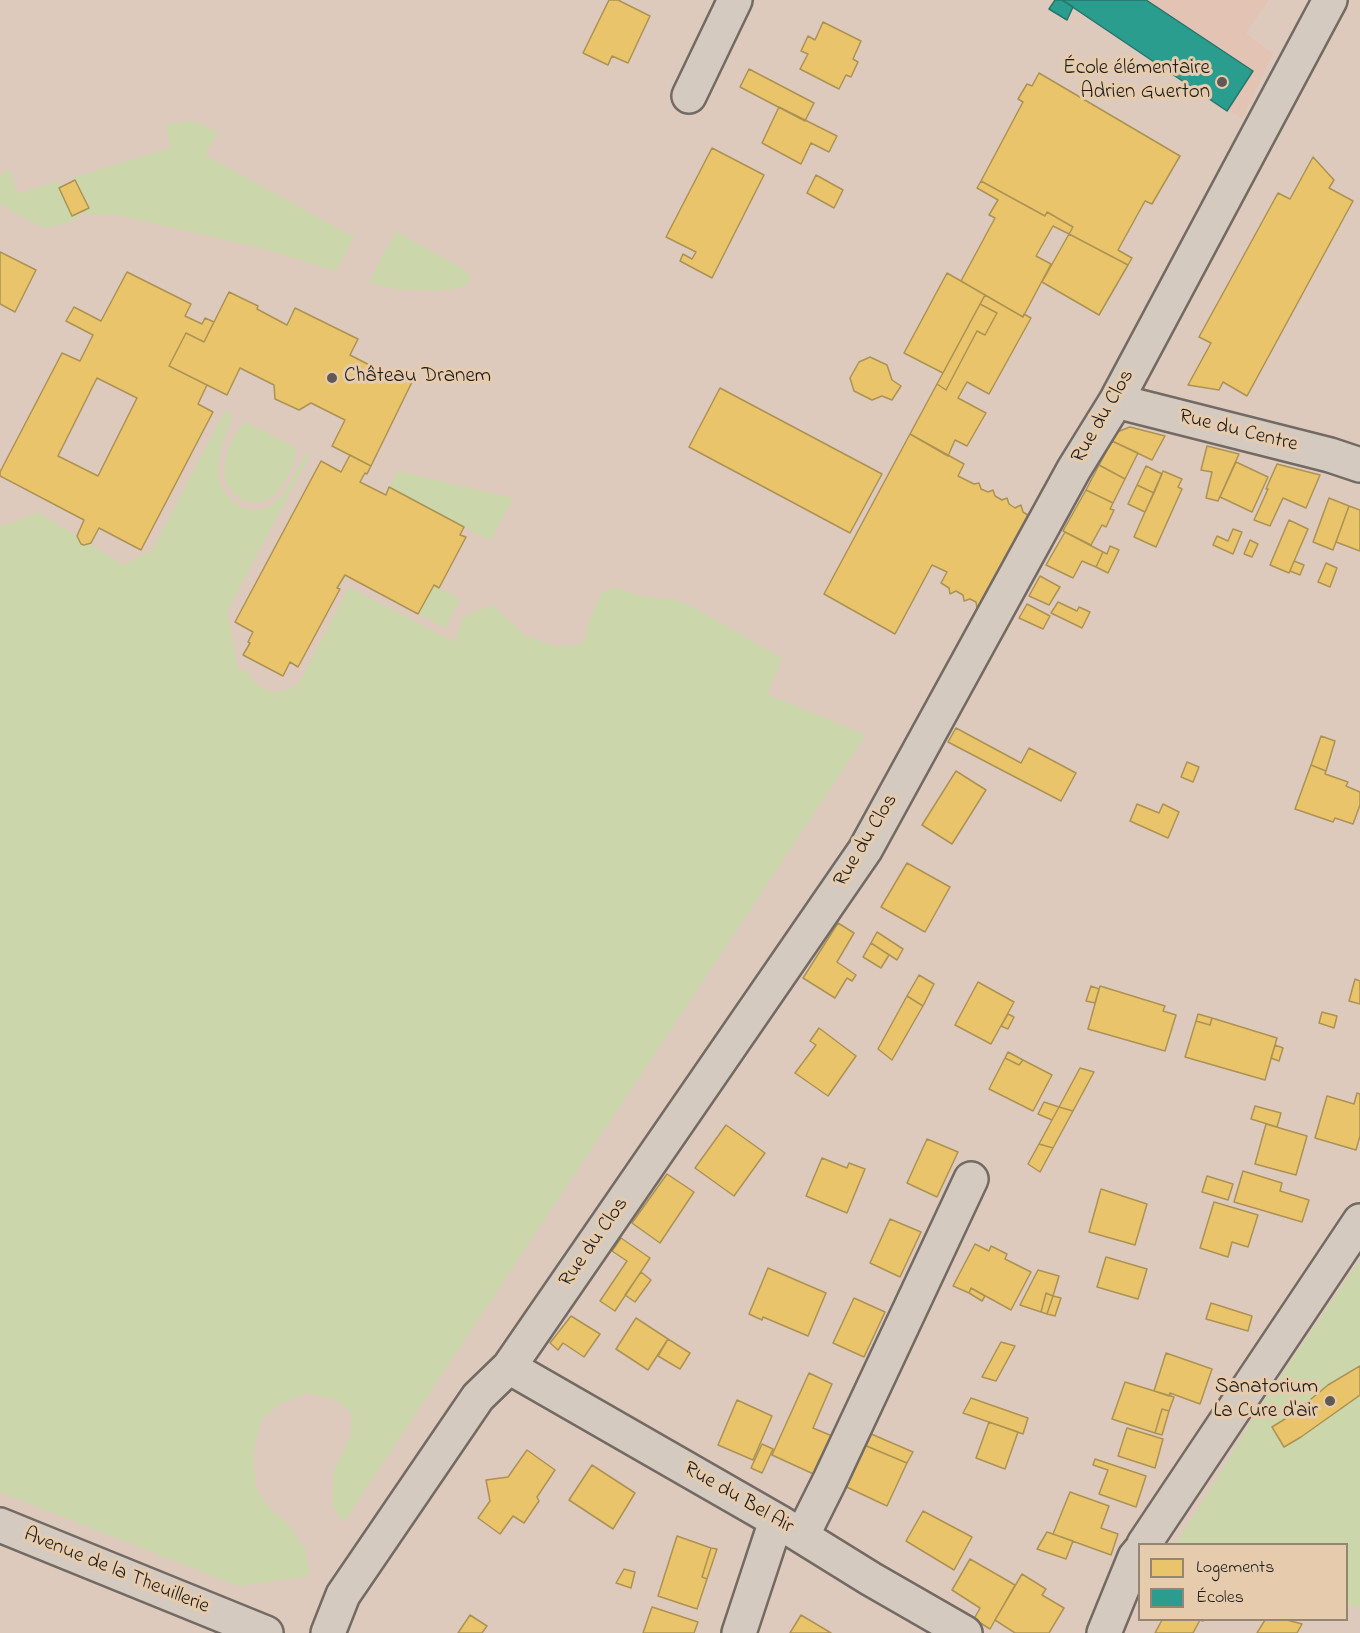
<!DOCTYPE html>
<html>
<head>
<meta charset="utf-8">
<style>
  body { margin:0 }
  #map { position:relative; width:1360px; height:1633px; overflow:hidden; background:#decabd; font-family:"Indie Flower",sans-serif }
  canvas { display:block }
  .legend { position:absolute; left:1138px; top:1543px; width:210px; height:78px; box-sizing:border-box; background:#e6cbad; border:2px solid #958573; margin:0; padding:8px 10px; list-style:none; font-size:18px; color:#1c1c1c }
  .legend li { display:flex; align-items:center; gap:12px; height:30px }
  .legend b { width:30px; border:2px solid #958573 }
</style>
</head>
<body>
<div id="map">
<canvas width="1360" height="1633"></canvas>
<ul class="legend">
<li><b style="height:16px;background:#e9c46a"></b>Logements</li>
<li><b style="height:16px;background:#2a9d8f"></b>Écoles</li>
</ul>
</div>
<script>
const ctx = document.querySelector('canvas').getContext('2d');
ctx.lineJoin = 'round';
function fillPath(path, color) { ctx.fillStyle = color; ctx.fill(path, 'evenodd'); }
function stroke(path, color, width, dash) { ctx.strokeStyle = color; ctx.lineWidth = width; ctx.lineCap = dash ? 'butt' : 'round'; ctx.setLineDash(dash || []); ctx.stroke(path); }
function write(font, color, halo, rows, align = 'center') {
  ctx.font = font + ' "Indie Flower",sans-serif'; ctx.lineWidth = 6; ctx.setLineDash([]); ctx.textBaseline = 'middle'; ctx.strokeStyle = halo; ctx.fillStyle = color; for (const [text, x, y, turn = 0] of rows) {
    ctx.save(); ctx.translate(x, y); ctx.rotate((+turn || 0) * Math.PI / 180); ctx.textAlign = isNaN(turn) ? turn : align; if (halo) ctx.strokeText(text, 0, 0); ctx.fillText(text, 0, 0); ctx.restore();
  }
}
fillPath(new Path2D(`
  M 1062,0 L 1269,0 L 1246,33 L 1273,54 L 1242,119 Z`), '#e3c3b4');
fillPath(new Path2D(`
  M 189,121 L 197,122 L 218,133 L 205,155 L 354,237 L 336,271 L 257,247 L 121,216 L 95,214 L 86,216 L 83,210 L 89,207 L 74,177 L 171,148 L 165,125 Z
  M 10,170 L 17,193 L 60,181 L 62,186 L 59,189 L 72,215 L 77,214 L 80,218 L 52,227 L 41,227 L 0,204 L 0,174 Z
  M 396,231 L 466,271 C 490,296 407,290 397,289 C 388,288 378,285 369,282 Z
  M 225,411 L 233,415 C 221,448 202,488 244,508 C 254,512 265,510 274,503 C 290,491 295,469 307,453 L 310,455 L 227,611 L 238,670 L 246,670 C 259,692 277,700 299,683 L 349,587 L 442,636 L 453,640 L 454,643 L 463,618 L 473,612 L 493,605 L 526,636 L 559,647 L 584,643 L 589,621 L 601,593 L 614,587 L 641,596 L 675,600 L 691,606 L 782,658 L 767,694 L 866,735 L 344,1522 L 332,1506 L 333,1472 L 351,1435 L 351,1412 L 335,1399 L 307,1393 L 278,1405 L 261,1420 L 253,1454 L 256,1488 L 271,1510 L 290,1526 L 306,1551 L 310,1576 L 238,1586 L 0,1492 L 0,526 L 10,524 L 38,512 L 123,565 L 152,550 Z
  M 246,422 L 295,447 C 296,460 291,470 285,481 C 275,498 263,507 244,500 C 237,497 230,491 227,485 C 219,466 231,434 246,422 Z
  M 398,471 L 513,498 L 491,541 L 389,487 Z
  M 434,585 L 460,599 L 445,628 L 418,614 Z
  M 1360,1260 L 1360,1609 L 1347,1604 L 1346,1544 L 1176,1544 L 1267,1396 Z`), '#cbd7ab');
const homes = new Path2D(`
  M 609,0 L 618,0 L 650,16 L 628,63 L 612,56 L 608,65 L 583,53 Z
  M 823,22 L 861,41 L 853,59 L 858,62 L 851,77 L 846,75 L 839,89 L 800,69 L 808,54 L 801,51 L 808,36 L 815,40 Z
  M 749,69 L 814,103 L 805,121 L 740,87 Z
  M 1039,73 L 1180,156 L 1152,204 L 1145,201 L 1118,250 L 1132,258 L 1128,265 L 1069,234 L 1073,227 L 1047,212 L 1045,216 L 981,181 L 1023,102 L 1018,99 L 1027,84 L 1032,86 Z
  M 779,107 L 837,136 L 829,152 L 811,143 L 801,164 L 762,143 Z
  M 712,148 L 764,175 L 712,278 L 680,261 L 683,254 L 692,259 L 696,252 L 666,237 Z
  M 1313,157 L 1334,180 L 1329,188 L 1353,201 L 1247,396 L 1223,382 L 1219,390 L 1188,385 L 1211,343 L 1199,337 L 1278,193 L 1290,199 Z
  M 816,175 L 843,190 L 834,208 L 807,193 Z
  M 75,180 L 89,208 L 72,216 L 59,188 Z
  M 981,181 L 1045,216 L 1047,212 L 1073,227 L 1069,234 L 1053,226 L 1036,256 L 1051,264 L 1023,317 L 961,281 L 995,218 L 989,215 L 998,200 L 977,188 Z
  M 1069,234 L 1128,265 L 1099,315 L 1042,282 Z
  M 0,252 L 36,270 L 15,312 L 0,304 Z
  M 127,272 L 191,304 L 185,316 L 202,324 L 205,318 L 214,322 L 204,342 L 186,333 L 169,366 L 207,385 L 198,404 L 213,412 L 141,550 L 99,528 L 91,543 L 84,545 L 81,544 L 77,536 L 84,520 L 0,476 L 0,472 L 62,353 L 80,361 L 93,335 L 66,321 L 74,307 L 101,321 ZM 97,378 L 137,398 L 98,476 L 58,456 Z
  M 947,273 L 985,295 L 943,373 L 904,353 Z
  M 229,292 L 258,306 L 257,309 L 287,325 L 295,308 L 358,339 L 350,355 L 387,374 L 389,369 L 412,382 L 371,466 L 332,446 L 345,420 L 311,403 L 299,410 L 275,399 L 274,385 L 240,368 L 227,395 L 169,366 L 186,333 L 204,342 Z
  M 985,295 L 1023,317 L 1024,314 L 1031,318 L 989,394 L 967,382 L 958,398 L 986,413 L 967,446 L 955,440 L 948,456 L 910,434 L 937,384 L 946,390 L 977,331 L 985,335 L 997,313 L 980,304 Z
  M 980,304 L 997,313 L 985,335 L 977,331 L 946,390 L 937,384 Z
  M 870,357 L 887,365 L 892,380 L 901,386 L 892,400 L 882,396 L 872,400 L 854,391 L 850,378 L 859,362 Z
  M 720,388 L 882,474 L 850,533 L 689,447 Z
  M 1130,427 L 1165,436 L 1152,460 L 1112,441 L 1117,432 Z
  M 910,434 L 964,464 L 958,476 L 974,484 L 979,483 L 981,489 L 988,492 L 993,490 L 995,496 L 1002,500 L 1007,498 L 1009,504 L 1015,508 L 1021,505 L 1023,512 L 1031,517 L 984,606 L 977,608 L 976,602 L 970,599 L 964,601 L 963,595 L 956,591 L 950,594 L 949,588 L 941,583 L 947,572 L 932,565 L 895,634 L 824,594 Z
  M 1112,441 L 1138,453 L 1125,479 L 1099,465 Z
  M 1207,446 L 1239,454 L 1218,501 L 1206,498 L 1212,472 L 1201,470 Z
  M 350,455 L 371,466 L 367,474 L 365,473 L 360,482 L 386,495 L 389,487 L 464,527 L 460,535 L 466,537 L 439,588 L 434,585 L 418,614 L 345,575 L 337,588 L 340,589 L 298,667 L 290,662 L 283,676 L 243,655 L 250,643 L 248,642 L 253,632 L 235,622 L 321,461 L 341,472 Z
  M 1236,462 L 1268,477 L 1252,512 L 1220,497 Z
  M 1277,464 L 1320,475 L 1306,508 L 1283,498 L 1270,526 L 1254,520 L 1268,489 L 1266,489 Z
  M 1099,465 L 1125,479 L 1113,503 L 1086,490 Z
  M 1146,466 L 1162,474 L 1154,493 L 1137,485 Z
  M 1163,471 L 1182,479 L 1178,487 L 1182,489 L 1156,547 L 1134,537 Z
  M 1137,485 L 1154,493 L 1145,512 L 1128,504 Z
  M 1086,490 L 1113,503 L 1110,509 L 1114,510 L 1106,527 L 1102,525 L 1091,545 L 1063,531 Z
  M 1329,498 L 1349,506 L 1333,550 L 1313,542 Z
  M 1349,506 L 1360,510 L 1360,551 L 1336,542 Z
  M 1289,520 L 1308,529 L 1289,573 L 1270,565 Z
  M 1233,529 L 1242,532 L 1233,554 L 1213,545 L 1217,536 L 1228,541 Z
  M 1065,532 L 1103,552 L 1096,567 L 1082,561 L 1073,578 L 1046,565 Z
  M 1250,540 L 1258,544 L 1252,557 L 1244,554 Z
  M 1110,546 L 1119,550 L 1108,573 L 1096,567 L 1103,552 L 1107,554 Z
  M 1294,561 L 1304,565 L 1300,575 L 1290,571 Z
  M 1326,563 L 1337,568 L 1330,587 L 1318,582 Z
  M 1040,576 L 1060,587 L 1049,605 L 1029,596 Z
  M 1058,602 L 1077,611 L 1079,607 L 1090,612 L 1082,628 L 1051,613 Z
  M 1027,604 L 1050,616 L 1043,629 L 1019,618 Z
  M 956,728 L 1021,763 L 1029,748 L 1076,773 L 1061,801 L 948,742 Z
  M 1321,736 L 1335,741 L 1326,771 L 1311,765 Z
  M 1187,762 L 1199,767 L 1193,782 L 1181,777 Z
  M 1311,765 L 1326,771 L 1325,774 L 1348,782 L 1346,786 L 1360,792 L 1360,805 L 1353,824 L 1335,818 L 1333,822 L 1295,809 Z
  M 956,771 L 986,790 L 952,844 L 922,825 Z
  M 1137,804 L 1159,813 L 1163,804 L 1179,812 L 1168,838 L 1130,821 Z
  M 907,863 L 950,887 L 925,932 L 881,907 Z
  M 838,923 L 854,933 L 837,962 L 856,975 L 852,981 L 847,978 L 835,998 L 803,978 Z
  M 877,932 L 903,949 L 897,960 L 871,943 Z
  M 871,943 L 889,955 L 881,968 L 863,957 Z
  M 919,975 L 934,984 L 923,1006 L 907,996 Z
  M 1355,979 L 1360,981 L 1360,1004 L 1349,1001 Z
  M 978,982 L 1014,1002 L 991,1044 L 955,1025 Z
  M 1091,986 L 1099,989 L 1095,1003 L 1086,1001 Z
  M 1100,986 L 1165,1006 L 1163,1011 L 1176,1015 L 1165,1051 L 1088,1029 Z
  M 907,996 L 923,1006 L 892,1060 L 878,1049 Z
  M 1322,1012 L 1337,1016 L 1334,1028 L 1319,1023 Z
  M 1008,1014 L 1014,1017 L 1008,1029 L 1001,1026 Z
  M 1198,1014 L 1212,1018 L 1210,1025 L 1196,1021 Z
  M 1212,1018 L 1277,1038 L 1265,1080 L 1185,1057 L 1196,1021 L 1210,1025 Z
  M 819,1028 L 856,1056 L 828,1096 L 795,1073 L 816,1045 L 810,1041 Z
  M 1275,1045 L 1283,1048 L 1279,1061 L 1271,1058 Z
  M 1008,1052 L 1023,1060 L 1019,1065 L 1005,1058 Z
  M 1005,1058 L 1019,1065 L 1023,1060 L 1052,1075 L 1033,1111 L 989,1089 Z
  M 1080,1068 L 1094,1072 L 1073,1111 L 1059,1107 Z
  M 1357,1093 L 1360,1094 L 1360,1136 L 1356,1150 L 1315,1138 L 1327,1096 L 1354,1104 Z
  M 1044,1102 L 1059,1107 L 1052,1120 L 1038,1114 Z
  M 1255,1106 L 1281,1113 L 1277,1127 L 1251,1119 Z
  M 1059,1107 L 1073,1111 L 1053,1148 L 1039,1144 Z
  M 1266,1124 L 1307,1136 L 1296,1175 L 1255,1164 Z
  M 726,1125 L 765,1153 L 734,1196 L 695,1168 Z
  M 927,1139 L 958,1152 L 937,1197 L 907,1183 Z
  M 1039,1144 L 1053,1148 L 1040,1172 L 1028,1164 Z
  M 822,1158 L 847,1168 L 849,1163 L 865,1169 L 847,1213 L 806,1196 Z
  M 1243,1171 L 1282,1183 L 1280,1191 L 1309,1200 L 1302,1222 L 1234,1202 Z
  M 667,1174 L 694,1192 L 660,1243 L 632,1223 Z
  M 1207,1176 L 1233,1184 L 1228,1200 L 1202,1192 Z
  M 1101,1189 L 1147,1204 L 1135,1245 L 1089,1232 Z
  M 1214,1202 L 1258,1215 L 1248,1247 L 1232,1242 L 1228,1257 L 1200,1248 Z
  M 890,1219 L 921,1232 L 900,1277 L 870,1263 Z
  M 621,1238 L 650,1258 L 615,1311 L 600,1301 L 627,1261 L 612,1251 Z
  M 975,1244 L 989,1251 L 991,1246 L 1007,1254 L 1005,1259 L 1031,1272 L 1011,1310 L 971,1288 L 969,1293 L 953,1286 Z
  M 1106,1257 L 1147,1269 L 1138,1299 L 1097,1287 Z
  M 768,1268 L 826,1293 L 808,1336 L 763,1317 L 762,1320 L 749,1314 Z
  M 1038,1270 L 1059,1276 L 1053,1296 L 1046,1293 L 1041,1312 L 1020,1305 Z
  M 641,1272 L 651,1280 L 635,1302 L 625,1295 Z
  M 971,1288 L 985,1296 L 982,1301 L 969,1293 Z
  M 1046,1293 L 1053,1296 L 1047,1314 L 1041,1312 Z
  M 1053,1296 L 1061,1298 L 1055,1316 L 1047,1314 Z
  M 854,1298 L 885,1312 L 864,1357 L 833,1343 Z
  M 1211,1303 L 1252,1316 L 1248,1331 L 1206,1319 Z
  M 571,1316 L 600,1334 L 584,1357 L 563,1343 L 558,1350 L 550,1343 Z
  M 636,1318 L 668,1339 L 648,1370 L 616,1349 Z
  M 668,1339 L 690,1353 L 680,1369 L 658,1356 Z
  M 1001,1342 L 1015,1346 L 996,1381 L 982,1377 Z
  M 1166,1353 L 1212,1369 L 1200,1404 L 1170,1393 L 1169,1396 L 1154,1391 Z
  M 1360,1366 L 1360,1395 L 1301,1437 L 1284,1447 L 1272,1427 L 1293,1414 L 1328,1385 Z
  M 809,1373 L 832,1384 L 813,1428 L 837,1438 L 820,1477 L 772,1455 Z
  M 1125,1382 L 1174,1397 L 1169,1411 L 1162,1409 L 1155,1433 L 1112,1419 Z
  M 971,1398 L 1028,1418 L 1023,1434 L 963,1413 Z
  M 737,1400 L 772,1416 L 753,1460 L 718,1445 Z
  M 1162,1409 L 1169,1411 L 1162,1435 L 1155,1433 Z
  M 989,1422 L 1018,1432 L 1005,1469 L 976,1458 Z
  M 1127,1428 L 1163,1439 L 1155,1468 L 1118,1456 Z
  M 862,1430 L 913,1452 L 907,1463 L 857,1442 Z
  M 857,1442 L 907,1463 L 887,1506 L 838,1483 Z
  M 762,1444 L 773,1449 L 762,1473 L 751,1468 Z
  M 527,1450 L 555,1470 L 537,1497 L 539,1501 L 524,1523 L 513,1516 L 500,1534 L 478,1518 L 490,1501 L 486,1480 L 508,1477 Z
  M 1095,1459 L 1146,1476 L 1136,1507 L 1099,1494 L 1108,1470 L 1093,1465 Z
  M 592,1465 L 635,1493 L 613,1529 L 569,1500 Z
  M 1070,1492 L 1109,1506 L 1101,1528 L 1118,1534 L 1111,1555 L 1053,1534 Z
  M 923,1511 L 972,1537 L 954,1570 L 906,1541 Z
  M 1047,1532 L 1073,1541 L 1066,1559 L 1037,1549 Z
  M 677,1536 L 711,1548 L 702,1577 L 707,1579 L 697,1609 L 658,1596 Z
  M 711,1548 L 717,1549 L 707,1579 L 702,1577 Z
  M 970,1559 L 1015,1585 L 990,1629 L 974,1619 L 980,1608 L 952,1590 Z
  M 624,1569 L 635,1572 L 631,1588 L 616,1583 Z
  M 1022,1574 L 1046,1589 L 1042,1595 L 1064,1608 L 1049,1633 L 1015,1633 L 995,1620 Z
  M 652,1607 L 698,1622 L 694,1633 L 643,1633 Z
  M 470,1615 L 487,1626 L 482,1633 L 458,1633 Z
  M 801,1615 L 831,1633 L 790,1633 Z
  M 1162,1620 L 1204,1620 L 1203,1621 L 1200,1620 L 1193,1633 L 1155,1633 Z
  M 1265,1620 L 1287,1620 L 1302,1624 L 1297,1633 L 1257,1633 Z`);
fillPath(homes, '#e9c46a');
stroke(homes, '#ac9253', 1.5);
const schools = new Path2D(`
  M 1055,0 L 1062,0 L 1073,7 L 1067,20 L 1049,9 Z
  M 1062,0 L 1146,0 L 1253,71 L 1227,111 Z`);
fillPath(schools, '#2a9d8f');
stroke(schools, '#26766c', 1.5);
const minor = new Path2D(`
  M 689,96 L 735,0
  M 1116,401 L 1330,455 L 1360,465
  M 509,1367 L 779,1522 L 871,1579 L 965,1633
  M 0,1525 L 266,1633
  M 802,1536 L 829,1482 L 971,1179
  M 1144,1544 L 1360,1221
  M 328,1633 L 343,1595 L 478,1397 L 509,1367 L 865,850 L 1074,469 L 1116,401 L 1330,0
  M 739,1633 L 772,1533 L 779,1522
  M 1104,1633 L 1135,1557 L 1140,1551`);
stroke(minor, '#736a64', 38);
stroke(minor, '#d5cac0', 33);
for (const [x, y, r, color] of [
  [1222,82,6,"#605954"],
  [332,378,6,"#605954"],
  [1330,1401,6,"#605954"]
]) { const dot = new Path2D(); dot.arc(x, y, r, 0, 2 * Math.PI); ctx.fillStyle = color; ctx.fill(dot); stroke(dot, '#e6cbad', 2); }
write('21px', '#1c1c1c', '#e6cbad', [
  ["École élémentaire",1210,70],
  ["Adrien Guerton",1210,94],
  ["Château Dranem",344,378,"left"],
  ["Sanatorium",1318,1389],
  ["La Cure d'air",1318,1413]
], 'right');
write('21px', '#1c1c1c', '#e6cbad', [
  ["Rue du Clos",1104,417,-60],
  ["Rue du Centre",1238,432,14],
  ["Rue du Clos",867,841,-59],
  ["Rue du Clos",595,1243,-55],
  ["Rue du Bel Air",738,1499,30],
  ["Avenue de la Theuillerie",116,1572,22]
]);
</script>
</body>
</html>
